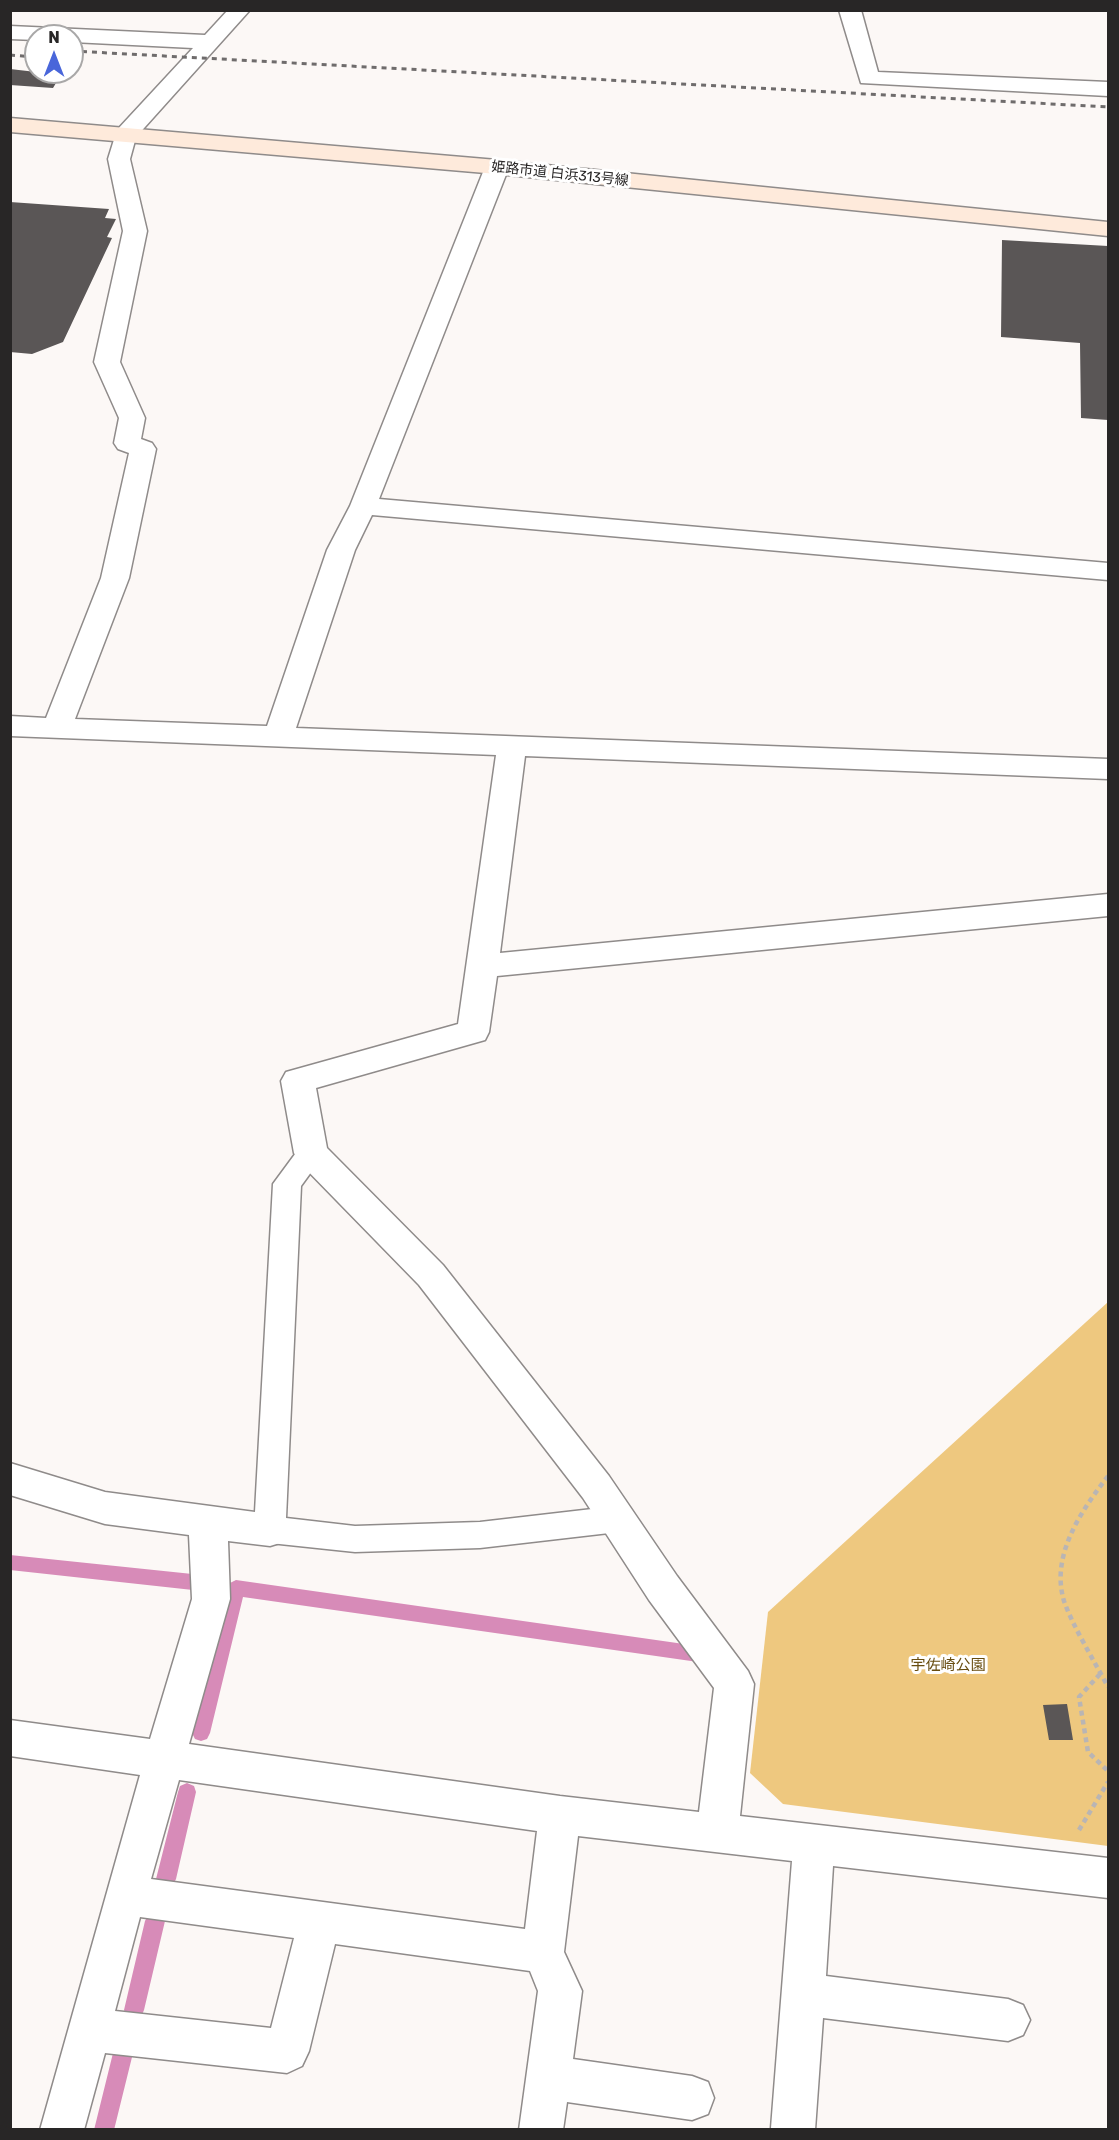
<!DOCTYPE html>
<html>
<head>
<meta charset="utf-8">
<style>
  body { margin:0 }
  #map { position:relative; width:1119px; height:2140px; overflow:hidden; background:#fcf8f6; font-family:Rubik,sans-serif }
  canvas { display:block }
  .frame { position:absolute; inset:0; border:12px solid #282626; pointer-events:none }
  .north { position:absolute; left:24px; top:24px; width:60px; height:60px; box-sizing:border-box; background:#fff; border:2px solid #a9a8a8; border-radius:50%; rotate:0deg; font-size:16px; font-weight:700; line-height:24px; text-align:center; color:#282626 }
  .north::after { content:''; display:block; margin:auto; width:21px; height:27px; background:#4966da; clip-path:polygon(50% 0,100% 100%,50% 72%,0 100%) }
</style>
</head>
<body>
<div id="map">
<canvas width="1119" height="2140"></canvas>
<div class="frame"></div>
<div class="north">N</div>
</div>
<script>
const ctx = document.querySelector('canvas').getContext('2d');
ctx.lineJoin = 'round';
function fillPath(path, color) { ctx.fillStyle = color; ctx.fill(path, 'evenodd'); }
function stroke(path, color, width, dash) { ctx.strokeStyle = color; ctx.lineWidth = width; ctx.lineCap = dash ? 'butt' : 'round'; ctx.setLineDash(dash || []); ctx.stroke(path); }
function write(font, color, halo, rows, align = 'center') {
  ctx.font = font + ' Rubik,"Noto Sans JP",sans-serif'; ctx.lineWidth = 6; ctx.setLineDash([]); ctx.textBaseline = 'middle'; ctx.strokeStyle = halo; ctx.fillStyle = color; for (const [text, x, y, turn = 0] of rows) {
    ctx.save(); ctx.translate(x, y); ctx.rotate((+turn || 0) * Math.PI / 180); ctx.textAlign = isNaN(turn) ? turn : align; if (halo) ctx.strokeText(text, 0, 0); ctx.fillText(text, 0, 0); ctx.restore();
  }
}
fillPath(new Path2D(`
  M 1108,1302 L 1108,1846 L 783,1804 L 750,1773 L 768,1612 Z`), '#eec87f');
fillPath(new Path2D(`
  M 10,1555 L 202,1575 L 208,1578 L 211,1583 L 208,1588 L 202,1591 L 10,1570 Z
  M 236,1580 L 698,1646 L 704,1648 L 707,1654 L 704,1660 L 698,1662 L 243,1597 L 210,1733 L 207,1739 L 201,1741 L 195,1739 L 192,1733 L 227,1588 L 230,1583 Z
  M 187,1783 L 194,1786 L 196,1792 L 176,1879 L 173,1885 L 166,1888 L 159,1885 L 156,1879 L 178,1792 L 180,1786 Z
  M 155,1912 L 162,1915 L 165,1921 L 144,2010 L 141,2017 L 134,2020 L 127,2017 L 124,2010 L 145,1921 L 148,1915 Z
  M 124,2039 L 131,2042 L 134,2049 L 114,2130 L 94,2130 L 114,2049 L 117,2042 Z`), '#d78bb8');
fillPath(new Path2D(`
  M 10,69 L 36,72 L 62,73 L 53,88 L 10,85 Z
  M 10,202 L 109,209 L 105,218 L 116,219 L 107,237 L 112,238 L 63,342 L 32,354 L 10,352 Z
  M 1002,240 L 1108,246 L 1108,420 L 1081,418 L 1080,343 L 1001,337 Z
  M 1067,1704 L 1073,1740 L 1049,1740 L 1043,1705 Z`), '#5a5656');
const lane = new Path2D(`
  M 311,1142 L 321,1146 L 325,1153 L 301,1186 L 286,1518 L 355,1526 L 480,1522 L 618,1506 L 629,1510 L 634,1519 L 629,1528 L 618,1532 L 480,1548 L 355,1552 L 270,1543 L 259,1539 L 254,1530 L 273,1184 L 301,1146 Z`);
const street = new Path2D(`
  M 228,10 L 250,10 L 136,137 L 130,159 L 147,231 L 120,362 L 145,418 L 141,439 L 152,443 L 156,449 L 129,578 L 75,719 L 267,726 L 327,550 L 350,506 L 485,167 L 489,162 L 505,162 L 509,167 L 379,499 L 1108,563 L 1108,580 L 372,515 L 355,550 L 296,728 L 1108,759 L 1108,779 L 525,756 L 500,953 L 1108,894 L 1108,916 L 497,976 L 489,1032 L 485,1040 L 316,1088 L 327,1148 L 443,1265 L 609,1476 L 677,1576 L 748,1671 L 754,1684 L 740,1816 L 1108,1858 L 1108,1898 L 833,1866 L 826,1976 L 1008,1999 L 1023,2005 L 1030,2020 L 1023,2035 L 1008,2041 L 823,2018 L 815,2130 L 771,2128 L 792,1861 L 578,1836 L 564,1952 L 582,1991 L 573,2059 L 692,2076 L 708,2082 L 714,2098 L 708,2114 L 692,2120 L 567,2102 L 563,2130 L 519,2130 L 538,1991 L 530,1971 L 335,1944 L 309,2051 L 302,2066 L 287,2073 L 105,2053 L 84,2130 L 40,2130 L 140,1775 L 10,1756 L 10,1720 L 150,1739 L 192,1599 L 189,1535 L 105,1524 L 10,1495 L 10,1463 L 105,1492 L 270,1514 L 283,1518 L 289,1530 L 283,1542 L 270,1546 L 228,1541 L 230,1599 L 189,1744 L 560,1796 L 699,1812 L 714,1688 L 649,1600 L 583,1498 L 419,1285 L 299,1162 L 294,1153 L 281,1081 L 286,1072 L 458,1024 L 496,755 L 10,736 L 10,716 L 46,718 L 101,578 L 129,453 L 118,449 L 114,443 L 119,418 L 94,362 L 123,231 L 108,159 L 117,130 L 193,48 L 72,42 L 72,36 L 36,36 L 36,40 L 10,39 L 10,26 L 205,35 ZM 179,1780 L 537,1831 L 525,1929 L 151,1879 ZM 140,1917 L 294,1938 L 271,2028 L 115,2011 Z
  M 839,10 L 861,10 L 878,72 L 1108,82 L 1108,96 L 861,83 Z`);
const secondary = new Path2D(`
  M 10,118 L 497,160 L 1108,222 L 1108,236 L 497,174 L 10,132 Z`);
stroke(lane, '#8f8b8a', 3);
stroke(street, '#8f8b8a', 3);
stroke(secondary, '#8f8b8a', 3);
stroke(new Path2D(`
  M 1108,1476 C 1082,1510 1050,1555 1064,1601 C 1073,1627 1095,1662 1108,1687
  M 1100,1674 L 1079,1697 L 1088,1752 L 1108,1771
  M 1079,1830 L 1108,1782`), '#b9b5b4', 4.5, [5, 4]);
fillPath(lane, '#fff');
fillPath(street, '#fff');
fillPath(secondary, '#feeadb');
stroke(new Path2D(`
  M 72,51 L 1108,107
  M 10,55 L 36,57`), '#6f6c6c', 3, [5, 5]);
write('14px', '#282626', '#fff', [
  ["姫路市道 白浜313号線",560,174,6]
]);
write('15px', '#684d10', '#fff', [
  ["宇佐崎公園",948,1666]
]);
</script>
</body>
</html>
